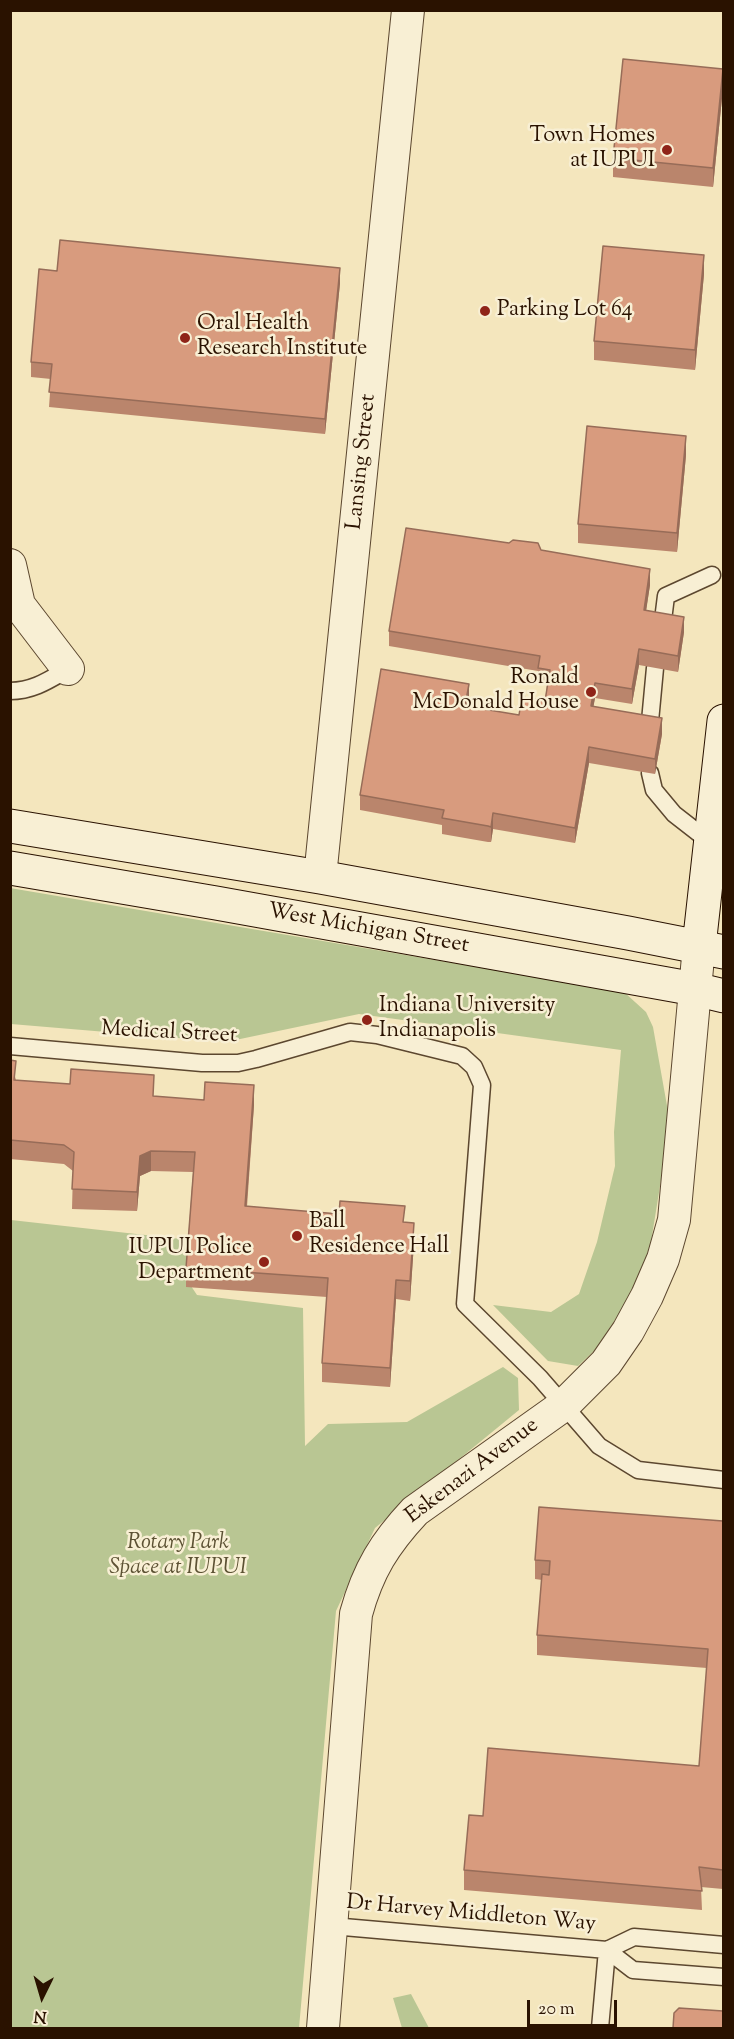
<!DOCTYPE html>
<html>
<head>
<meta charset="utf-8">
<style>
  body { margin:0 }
  #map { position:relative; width:734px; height:2039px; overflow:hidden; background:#f4e6bd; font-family:"Sorts Mill Goudy",serif }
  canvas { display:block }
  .frame { position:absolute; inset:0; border:12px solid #2a1200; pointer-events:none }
  .north { position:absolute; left:12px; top:1967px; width:60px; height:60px; -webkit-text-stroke:4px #f8efd4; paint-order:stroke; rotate:185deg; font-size:16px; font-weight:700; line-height:24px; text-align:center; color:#2a1200 }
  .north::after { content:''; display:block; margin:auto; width:21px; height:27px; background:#2a1200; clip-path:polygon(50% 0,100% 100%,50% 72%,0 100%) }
  .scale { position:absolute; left:527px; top:2000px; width:90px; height:27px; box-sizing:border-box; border:3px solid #2a1200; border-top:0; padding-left:8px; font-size:18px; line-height:21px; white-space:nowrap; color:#2a1200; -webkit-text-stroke:4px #f8efd4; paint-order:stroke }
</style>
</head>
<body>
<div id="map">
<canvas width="734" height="2039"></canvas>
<div class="frame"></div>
<div class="north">N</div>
<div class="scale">20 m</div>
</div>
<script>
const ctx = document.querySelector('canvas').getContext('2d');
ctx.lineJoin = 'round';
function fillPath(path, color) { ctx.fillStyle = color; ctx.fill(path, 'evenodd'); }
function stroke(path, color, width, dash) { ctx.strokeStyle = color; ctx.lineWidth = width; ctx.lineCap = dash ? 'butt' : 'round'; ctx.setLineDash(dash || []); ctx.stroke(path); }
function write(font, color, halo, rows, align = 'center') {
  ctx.font = font + ' "Sorts Mill Goudy",serif'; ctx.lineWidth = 5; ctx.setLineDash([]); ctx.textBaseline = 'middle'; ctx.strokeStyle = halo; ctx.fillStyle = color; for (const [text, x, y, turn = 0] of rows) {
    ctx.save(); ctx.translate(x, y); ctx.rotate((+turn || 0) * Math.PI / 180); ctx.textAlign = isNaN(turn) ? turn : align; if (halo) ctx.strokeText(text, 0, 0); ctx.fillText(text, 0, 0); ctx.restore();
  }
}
fillPath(new Path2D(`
  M 10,888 L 624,992 L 646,1012 L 653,1027 L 669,1117 L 665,1155 L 651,1242 L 639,1278 L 621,1311 L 595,1350 L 578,1366 L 548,1361 L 493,1305 L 551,1312 L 579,1294 L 597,1242 L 615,1166 L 614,1132 L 621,1050 L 359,1014 L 226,1042 L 11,1024 Z
  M 11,1220 L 190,1240 L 187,1280 L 197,1295 L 303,1308 L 305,1446 L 328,1424 L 407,1422 L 503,1367 L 518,1378 L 519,1410 L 375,1528 L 336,1611 L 299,2028 L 11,2028 Z
  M 411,1994 L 429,2028 L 402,2028 L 393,1998 Z`), '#b9c693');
const lane = new Path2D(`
  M 662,628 L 666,596 L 712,575
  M 10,691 C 33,691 49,680 68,669
  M 649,732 L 655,668
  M 650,773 L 654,790 L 674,814 L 710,842
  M 10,1046 L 202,1063 L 238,1063 L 256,1059 L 350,1032 L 377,1035 L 462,1056 L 474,1067 L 482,1085 L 465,1304 L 540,1378 L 599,1446 L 638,1470 L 724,1480
  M 332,1926 L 607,1950 L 634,1937 L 724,1945
  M 607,1950 L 633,1970 L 724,1977
  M 600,2028 L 607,1950`);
const street = new Path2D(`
  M 10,565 L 19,605 L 68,669
  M 320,877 L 408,10
  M 323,2028 L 356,1614 C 368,1570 385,1543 415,1511 L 564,1405 L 606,1363 L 628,1331 L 647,1296 L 663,1259 L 674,1220 L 699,946`);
const secondary = new Path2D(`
  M 10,826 L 320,877 L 628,933 L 724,952
  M 10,868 L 216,903 L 695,989 L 724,996
  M 699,946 L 724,721`);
stroke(lane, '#5c472f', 19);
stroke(street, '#5c472f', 34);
stroke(secondary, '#2a1200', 35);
stroke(lane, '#f8efd4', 16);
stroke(street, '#f8efd4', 32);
stroke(secondary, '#f8efd4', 33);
fillPath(new Path2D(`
  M 723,88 L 713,187 L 613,177 L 613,158 Z
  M 57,271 L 340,283 L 325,434 L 49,407 L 51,379 L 31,377 L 31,362 Z
  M 704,274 L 695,370 L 594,360 L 594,341 Z
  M 686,455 L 677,552 L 578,543 L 578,524 Z
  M 541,550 L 650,585 L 646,610 L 684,632 L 678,672 L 639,665 L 632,704 L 595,698 L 593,707 L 662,734 L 655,774 L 589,763 L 575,843 L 493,829 L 491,842 L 488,842 L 442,834 L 442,825 L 360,810 L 360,795 L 469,699 L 467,707 L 519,715 L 545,701 L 547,685 L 538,684 L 538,671 L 389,646 L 389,631 Z
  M 10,1060 L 16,1080 L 154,1096 L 254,1105 L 247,1207 L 405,1222 L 414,1243 L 410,1301 L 396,1299 L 390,1387 L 322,1382 L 322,1363 L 327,1297 L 186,1287 L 186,1268 L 193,1172 L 151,1171 L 140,1176 L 137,1211 L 72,1209 L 73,1171 L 64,1164 L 10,1159 Z
  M 723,1521 L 723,1889 L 701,1887 L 702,1910 L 464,1890 L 464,1870 L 483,1816 L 699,1766 L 707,1668 L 537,1655 L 537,1635 L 542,1580 L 535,1579 L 535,1560 Z`), '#ba856c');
fillPath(new Path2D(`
  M 723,69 L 723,88 L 713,187 L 713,168 Z
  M 704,255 L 704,274 L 695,370 L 695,350 Z
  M 340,268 L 340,283 L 325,434 L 325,419 Z
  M 686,436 L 686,455 L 677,552 L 677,533 Z
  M 650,569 L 650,585 L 644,625 L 644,610 Z
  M 684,617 L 684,632 L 678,672 L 678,656 Z
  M 639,649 L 639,665 L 632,704 L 632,689 Z
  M 595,683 L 595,698 L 591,721 L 591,706 Z
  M 469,684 L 469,699 L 465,721 L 465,706 Z
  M 662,718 L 662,734 L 655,774 L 655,759 Z
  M 589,747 L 589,763 L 575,843 L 575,828 Z
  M 493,813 L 493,829 L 491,842 L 491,827 Z
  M 254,1085 L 254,1105 L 245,1226 L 245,1206 Z
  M 151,1151 L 151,1171 L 140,1176 L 137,1211 L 137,1192 L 140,1156 Z
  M 414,1223 L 414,1243 L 410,1301 L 410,1281 Z
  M 396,1280 L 396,1299 L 390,1387 L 390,1368 Z`), '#976c58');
const building = new Path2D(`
  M 623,59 L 723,69 L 713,168 L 613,158 Z
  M 60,240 L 340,268 L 325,419 L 49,392 L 52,364 L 31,362 L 39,269 L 57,271 Z
  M 603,246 L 704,255 L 695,350 L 594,341 Z
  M 587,426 L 686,436 L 677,533 L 578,524 Z
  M 406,528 L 509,543 L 513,540 L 538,543 L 541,550 L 650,569 L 644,610 L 684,617 L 678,656 L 639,649 L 632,689 L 595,683 L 591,706 L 662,718 L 655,759 L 589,747 L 575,828 L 493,813 L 491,827 L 488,826 L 442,818 L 444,810 L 360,795 L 381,669 L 469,684 L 465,706 L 519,715 L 522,697 L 545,701 L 550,670 L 538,668 L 540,656 L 389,631 Z
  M 10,1060 L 16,1061 L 14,1080 L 70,1084 L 71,1069 L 154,1075 L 153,1096 L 204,1100 L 205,1082 L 254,1085 L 245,1206 L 339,1214 L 340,1201 L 405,1206 L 403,1222 L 414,1223 L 410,1281 L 396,1280 L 390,1368 L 322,1363 L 328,1278 L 186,1268 L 195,1152 L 151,1151 L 140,1156 L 137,1192 L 72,1189 L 74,1152 L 64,1145 L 10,1140 Z
  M 539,1507 L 723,1521 L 723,1870 L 699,1867 L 702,1891 L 464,1870 L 469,1815 L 483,1816 L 488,1748 L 699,1766 L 708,1649 L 537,1635 L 542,1574 L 549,1575 L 550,1561 L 535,1560 Z
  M 679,2008 L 723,2011 L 723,2028 L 673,2028 L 674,2013 Z`);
fillPath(building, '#d89b7e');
stroke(building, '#976c58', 1.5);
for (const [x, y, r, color] of [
  [667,150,6,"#8f2418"],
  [485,311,6,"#8f2418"],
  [185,338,6,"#8f2418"],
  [591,692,6,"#8f2418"],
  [367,1020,6,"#8f2418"],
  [297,1236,6,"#8f2418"],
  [264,1262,6,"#8f2418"]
]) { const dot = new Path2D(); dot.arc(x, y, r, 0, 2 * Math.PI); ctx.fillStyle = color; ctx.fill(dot); stroke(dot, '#f8efd4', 2); }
write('22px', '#2a1200', '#f8efd4', [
  ["Town Homes",655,137,"right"],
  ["at IUPUI",655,162,"right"],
  ["Parking Lot 64",497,311],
  ["Oral Health",197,325],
  ["Research Institute",197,350],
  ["Ronald",579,679,"right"],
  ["McDonald House",579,704,"right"],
  ["Indiana University",379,1007],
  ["Indianapolis",379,1032],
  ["Ball",309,1223],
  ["Residence Hall",309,1248],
  ["IUPUI Police",252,1249,"right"],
  ["Department",252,1274,"right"]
], 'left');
write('22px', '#2a1200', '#f8efd4', [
  ["Lansing Street",363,462,-84],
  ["West Michigan Street",368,930,10],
  ["Medical Street",169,1034,3],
  ["Eskenazi Avenue",473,1472,-37],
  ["Dr Harvey Middleton Way",471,1915,5]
]);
write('italic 22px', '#5c5133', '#f8efd4', [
  ["Rotary Park",178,1544],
  ["Space at IUPUI",178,1569]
]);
</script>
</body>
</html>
